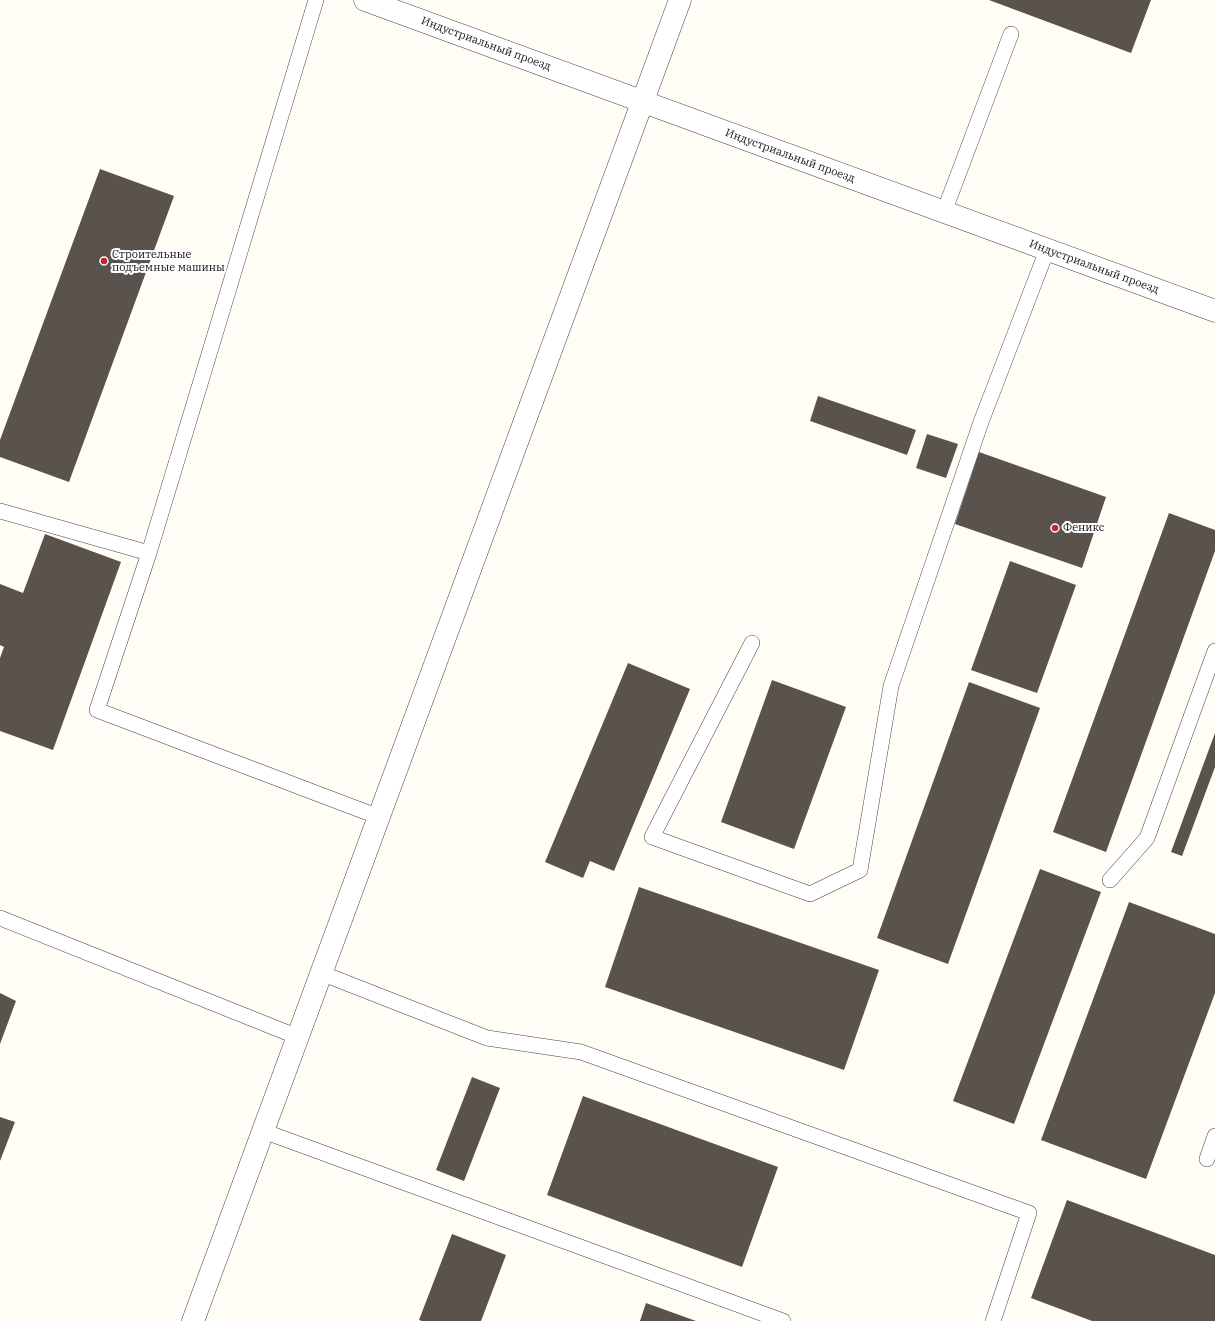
<!DOCTYPE html>
<html>
<head>
<meta charset="utf-8">
<style>
  body { margin:0 }
  canvas { display:block; background:#fffdf5 }
</style>
</head>
<body>
<canvas width="1215" height="1321"></canvas>
<script>
const ctx = document.querySelector('canvas').getContext('2d');
ctx.lineJoin = 'round';
function fillPath(path, color) { ctx.fillStyle = color; ctx.fill(path, 'evenodd'); }
function stroke(path, color, width, dash) { ctx.strokeStyle = color; ctx.lineWidth = width; ctx.lineCap = dash ? 'butt' : 'round'; ctx.setLineDash(dash || []); ctx.stroke(path); }
function write(font, color, halo, rows, align = 'center') {
  ctx.font = font + ' "IBM Plex Serif",serif'; ctx.lineWidth = 4; ctx.setLineDash([]); ctx.textBaseline = 'middle'; ctx.strokeStyle = halo; ctx.fillStyle = color; for (const [text, x, y, turn = 0] of rows) {
    ctx.save(); ctx.translate(x, y); ctx.rotate((+turn || 0) * Math.PI / 180); ctx.textAlign = isNaN(turn) ? turn : align; if (halo) ctx.strokeText(text, 0, 0); ctx.fillText(text, 0, 0); ctx.restore();
  }
}
fillPath(new Path2D(`
  M 989,0 L 1151,0 L 1131,53 Z
  M 100,169 L 174,196 L 69,482 L 0,457 L 0,440 Z
  M 818,396 L 916,430 L 907,455 L 810,421 Z
  M 927,434 L 958,444 L 946,478 L 916,468 Z
  M 979,452 L 1106,497 L 1082,568 L 955,524 Z
  M 1169,513 L 1215,530 L 1215,551 L 1106,852 L 1053,832 Z
  M 45,534 L 121,562 L 53,750 L 0,731 L 0,658 L 4,647 L 0,645 L 0,584 L 23,593 Z
  M 1010,561 L 1076,585 L 1037,693 L 971,670 Z
  M 628,663 L 690,689 L 614,871 L 590,861 L 583,878 L 545,862 Z
  M 772,680 L 846,707 L 794,849 L 721,822 Z
  M 969,682 L 1040,708 L 948,964 L 877,938 Z
  M 1215,733 L 1215,767 L 1182,856 L 1171,852 Z
  M 1040,869 L 1101,892 L 1014,1124 L 953,1101 Z
  M 639,887 L 879,970 L 844,1070 L 605,987 Z
  M 1129,902 L 1215,934 L 1215,993 L 1146,1179 L 1041,1140 Z
  M 0,993 L 16,1001 L 0,1044 Z
  M 472,1077 L 500,1088 L 464,1181 L 436,1170 Z
  M 583,1096 L 778,1167 L 742,1267 L 547,1195 Z
  M 0,1117 L 15,1122 L 0,1161 Z
  M 1067,1200 L 1215,1255 L 1215,1321 L 1092,1321 L 1031,1298 Z
  M 452,1234 L 506,1255 L 481,1321 L 422,1321 L 419,1320 Z
  M 646,1303 L 696,1321 L 640,1321 Z`), '#5a524d');
const service = new Path2D(`
  M 944,212 L 1011,34
  M 0,511 L 149,553 L 316,0
  M 149,553 L 97,710 L 379,817
  M 752,643 L 652,837 L 810,894 L 860,870 L 891,686 L 981,422 L 1047,250
  M 1110,880 L 1147,838 L 1215,651
  M 0,918 L 298,1037
  M 321,973 L 487,1038 L 581,1052 L 1029,1213 L 993,1321
  M 263,1131 L 783,1321
  M 1207,1159 L 1215,1136`);
const minor = new Path2D(`
  M 365,0 L 1215,311
  M 193,1321 L 680,0`);
stroke(service, '#444', 16);
stroke(minor, '#444', 23);
stroke(service, '#fff', 15);
stroke(minor, '#fff', 22);
for (const [x, y, r, color] of [
  [104,261,4,"#c4262e"],
  [1055,528,4,"#c4262e"]
]) { const dot = new Path2D(); dot.arc(x, y, r, 0, 2 * Math.PI); ctx.fillStyle = color; ctx.fill(dot); stroke(dot, '#fff', 1.5); }
write('11px', '#111', '#fff', [
  ["Индустриальный проезд",486,44,20],
  ["Индустриальный проезд",790,156,20],
  ["Индустриальный проезд",1094,267,20]
]);
write('11px', '#111', '#fff', [
  ["Строительные",112,255],
  ["подъемные машины",112,268],
  ["Феникс",1063,528]
], 'left');
</script>
</body>
</html>
